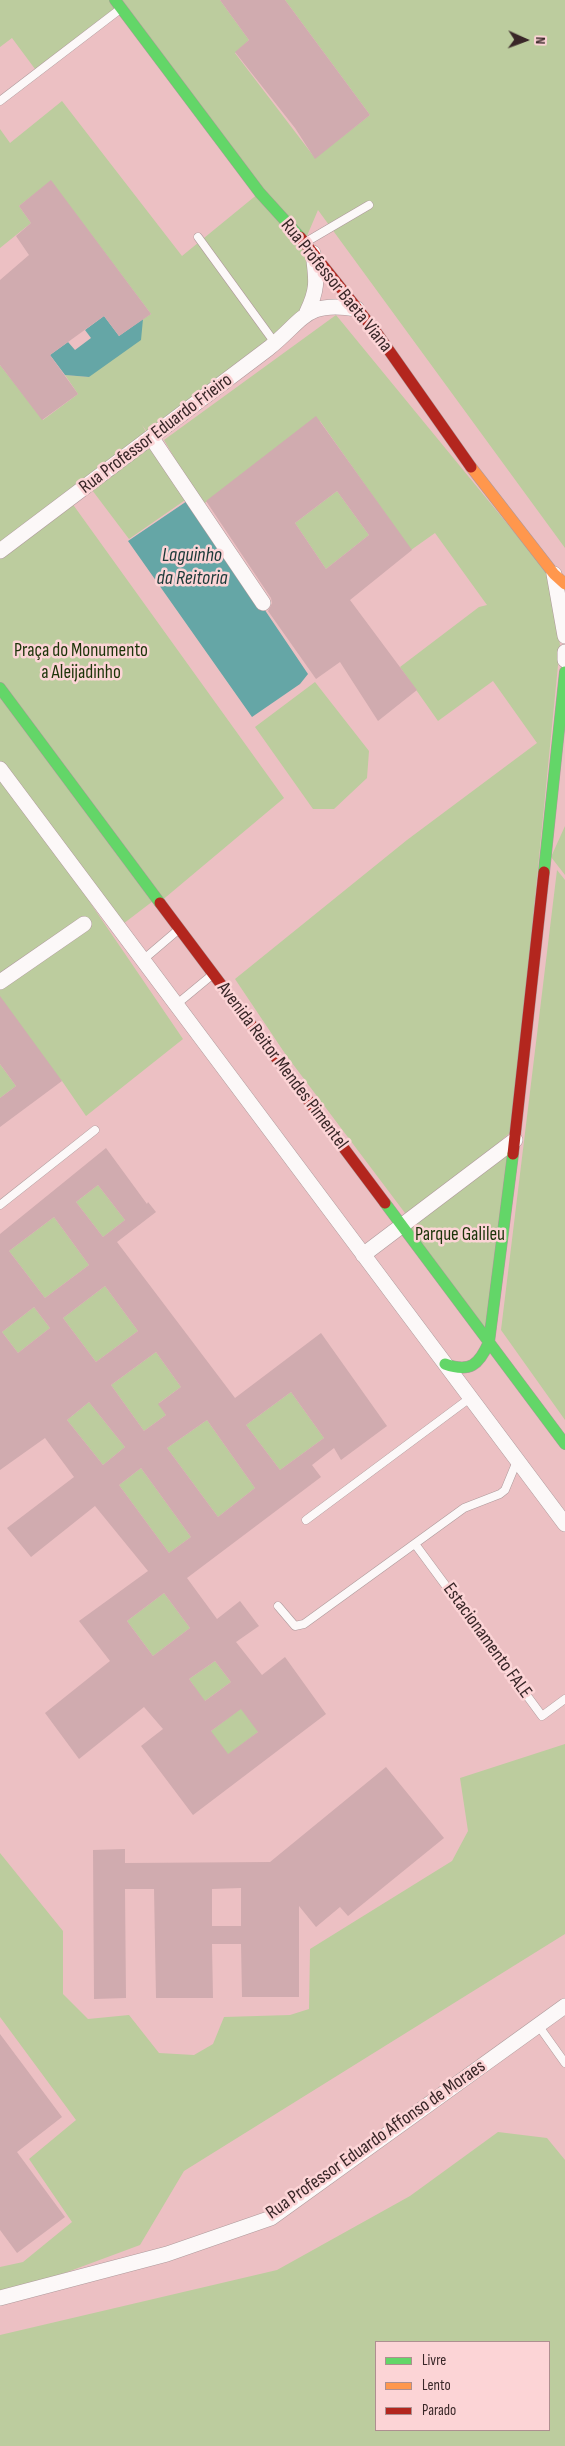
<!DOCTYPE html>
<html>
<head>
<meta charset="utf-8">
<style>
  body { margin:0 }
  #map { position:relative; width:565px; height:2446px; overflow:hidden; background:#eacfd1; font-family:"Sofia Sans Condensed",sans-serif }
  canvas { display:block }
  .legend { position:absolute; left:375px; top:2341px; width:175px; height:90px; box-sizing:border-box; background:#fcd4d6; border:1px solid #ae8f90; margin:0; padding:6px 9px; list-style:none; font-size:15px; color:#392728 }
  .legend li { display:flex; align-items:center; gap:10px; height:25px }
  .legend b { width:25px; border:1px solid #ae8f90 }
  .north { position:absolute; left:500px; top:15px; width:50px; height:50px; -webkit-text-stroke:4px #fcd4d6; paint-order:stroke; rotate:92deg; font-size:14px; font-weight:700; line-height:20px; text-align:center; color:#392728 }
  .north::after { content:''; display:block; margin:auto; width:18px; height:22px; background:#392728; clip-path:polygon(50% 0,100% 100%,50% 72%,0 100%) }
</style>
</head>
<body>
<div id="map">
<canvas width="565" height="2446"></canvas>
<ul class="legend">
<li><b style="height:6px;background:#63d668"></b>Livre</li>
<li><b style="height:6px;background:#ff974d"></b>Lento</li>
<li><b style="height:6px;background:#b3261e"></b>Parado</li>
</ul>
<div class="north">N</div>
</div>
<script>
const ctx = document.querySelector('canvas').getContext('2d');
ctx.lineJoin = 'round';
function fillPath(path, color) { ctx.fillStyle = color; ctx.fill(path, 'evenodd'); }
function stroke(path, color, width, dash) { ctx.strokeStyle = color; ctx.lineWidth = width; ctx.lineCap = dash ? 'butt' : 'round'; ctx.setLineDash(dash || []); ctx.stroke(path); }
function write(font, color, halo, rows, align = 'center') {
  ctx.font = font + ' "Sofia Sans Condensed",sans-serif'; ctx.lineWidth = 5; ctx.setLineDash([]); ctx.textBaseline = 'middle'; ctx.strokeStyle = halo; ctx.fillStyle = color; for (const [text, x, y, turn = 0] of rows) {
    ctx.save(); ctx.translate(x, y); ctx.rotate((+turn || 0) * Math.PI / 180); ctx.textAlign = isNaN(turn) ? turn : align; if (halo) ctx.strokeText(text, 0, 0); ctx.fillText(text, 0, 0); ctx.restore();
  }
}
fillPath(new Path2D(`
  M 0,0 L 565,0 L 565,2446 L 0,2446 ZM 376,2342 L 549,2342 L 549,2430 L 376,2430 Z`), '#ecc0c3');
fillPath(new Path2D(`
  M 0,0 L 114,0 L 119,7 L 35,69 L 12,38 L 0,47 Z
  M 116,0 L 220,0 L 249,40 L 235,53 L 315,158 L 370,115 L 285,0 L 565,0 L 565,548 L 318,210 L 304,243 L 313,253 L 307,312 L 151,437 L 191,496 L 129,539 L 89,486 L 151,437 L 142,425 L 149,437 L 0,546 L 0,365 L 43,420 L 78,394 L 65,375 L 89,377 L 143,319 L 151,314 L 51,181 L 19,206 L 31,223 L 0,248 L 0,129 L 10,143 L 62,101 L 182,256 L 259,193 Z
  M 336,315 L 551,577 L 560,645 L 512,1131 L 459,1177 L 408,1217 L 286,1055 L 235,979 L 407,840 L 537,743 L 493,681 L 438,721 L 400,667 L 479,607 L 487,605 L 435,533 L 411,550 L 320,421 L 202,505 L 164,440 Z
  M 337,491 L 369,535 L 326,569 L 295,523 Z
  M 69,499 L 284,798 L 160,902 L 157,898 L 119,927 L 89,901 L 183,1039 L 86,1116 L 62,1081 L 0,1012 L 0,553 Z
  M 315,682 L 369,751 L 367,778 L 334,809 L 313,809 L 255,727 Z
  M 565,826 L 565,875 L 551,857 Z
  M 557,870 L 565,880 L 565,1420 L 501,1330 Z
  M 0,1064 L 16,1086 L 0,1098 Z
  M 515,1140 L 489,1342 L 402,1225 Z
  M 98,1185 L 125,1220 L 103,1237 L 76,1202 Z
  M 54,1217 L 89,1265 L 45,1298 L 9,1251 Z
  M 105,1286 L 138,1331 L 96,1362 L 63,1318 Z
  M 34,1307 L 50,1328 L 18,1353 L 2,1332 Z
  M 156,1352 L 181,1387 L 159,1403 L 166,1415 L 144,1431 L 111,1385 Z
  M 291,1392 L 324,1438 L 280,1470 L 246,1425 Z
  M 89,1402 L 125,1447 L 103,1465 L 67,1420 Z
  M 207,1420 L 255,1488 L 218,1517 L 167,1448 Z
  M 141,1468 L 191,1537 L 169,1553 L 119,1485 Z
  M 164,1593 L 190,1628 L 153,1656 L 127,1621 Z
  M 215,1661 L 231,1682 L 187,1714 L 194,1686 L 189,1679 Z
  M 248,1703 L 265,1727 L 218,1762 L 211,1731 Z
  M 565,1744 L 565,1934 L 184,2171 L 140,2245 L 0,2297 L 0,2267 L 23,2262 L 72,2222 L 29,2159 L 76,2120 L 0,2017 L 0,1853 L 63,1931 L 63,1994 L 88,2019 L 129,2015 L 159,2053 L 194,2055 L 213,2044 L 224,2017 L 290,2015 L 309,2009 L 310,1949 L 452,1861 L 468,1831 L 460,1778 Z
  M 498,2132 L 547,2138 L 565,2160 L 565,2446 L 0,2446 L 0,2335 L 277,2270 L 410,2196 ZM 376,2342 L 549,2342 L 549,2430 L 376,2430 Z`), '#bccc9e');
fillPath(new Path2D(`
  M 104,316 L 119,336 L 143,319 L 141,340 L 89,377 L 65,375 L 50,355 L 68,342 L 75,350 L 91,338 L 85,330 Z
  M 190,499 L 308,674 L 300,684 L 252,717 L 128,541 Z`), '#65a6a6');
fillPath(new Path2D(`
  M 220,0 L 285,0 L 370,115 L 315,159 L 295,128 L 235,52 L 249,40 Z
  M 51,180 L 151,314 L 119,336 L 104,316 L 50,355 L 78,394 L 42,420 L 0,365 L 0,280 L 29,255 L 16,236 L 31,223 L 19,206 Z
  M 316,416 L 412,550 L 350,600 L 417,690 L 378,721 L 340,662 L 316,679 L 268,611 L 272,603 L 271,598 L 206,501 ZM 337,491 L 369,535 L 326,569 L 295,523 Z
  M 0,996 L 62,1081 L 0,1127 L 0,1098 L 16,1086 L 0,1064 Z
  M 106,1148 L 147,1204 L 148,1202 L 156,1212 L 117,1242 L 235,1398 L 321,1333 L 387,1426 L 341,1460 L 334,1448 L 312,1465 L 321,1477 L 187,1578 L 217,1619 L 240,1601 L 259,1626 L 236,1642 L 262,1675 L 285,1657 L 326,1714 L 193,1815 L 141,1746 L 163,1729 L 144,1707 L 79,1759 L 45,1713 L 110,1661 L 79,1621 L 148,1571 L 95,1506 L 31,1557 L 7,1528 L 74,1477 L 45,1438 L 0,1470 L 0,1234 ZM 98,1185 L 125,1220 L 103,1237 L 76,1202 ZM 54,1217 L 89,1265 L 45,1298 L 9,1251 ZM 105,1286 L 138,1331 L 96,1362 L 63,1318 ZM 34,1307 L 50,1328 L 18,1353 L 2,1332 ZM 156,1352 L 181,1387 L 158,1404 L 166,1415 L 144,1431 L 111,1385 ZM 291,1392 L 324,1438 L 280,1470 L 246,1425 ZM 89,1402 L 125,1447 L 103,1465 L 67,1420 ZM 207,1420 L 255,1488 L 218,1517 L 167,1448 ZM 141,1468 L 191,1537 L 169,1553 L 119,1485 ZM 164,1593 L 190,1628 L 153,1656 L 127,1621 ZM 215,1661 L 231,1682 L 205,1701 L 189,1679 ZM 241,1709 L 258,1732 L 228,1754 L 211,1731 Z
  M 386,1767 L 444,1838 L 348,1916 L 340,1907 L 316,1927 L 299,1906 L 299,1997 L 242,1997 L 241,1944 L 212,1944 L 213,1998 L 156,1998 L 154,1889 L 125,1889 L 126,1998 L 94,1999 L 93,1850 L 125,1849 L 125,1863 L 270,1862 ZM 241,1888 L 241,1926 L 212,1926 L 212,1889 Z
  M 0,2034 L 62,2117 L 17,2152 L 65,2217 L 17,2253 L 0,2230 Z`), '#d0abaf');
const lane = new Path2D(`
  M 0,101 L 119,10
  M 198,237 L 275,343
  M 306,242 L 369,205
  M 144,959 L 178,930
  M 177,1004 L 212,975
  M 0,1205 L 95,1130
  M 306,1520 L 470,1398
  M 415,1544 L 542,1716 L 565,1699
  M 278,1606 L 295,1626 L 304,1624 L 464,1508 L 500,1494 L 505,1490 L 517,1461
  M 538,2025 L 565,2063`);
const street = new Path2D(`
  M 307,312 C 319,287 316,279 313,253
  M 151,437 L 263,603
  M 0,551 L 269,348 C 304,320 305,300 357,309
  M 554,574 L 565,636
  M 565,652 L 565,660
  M 0,769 L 565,1524
  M 0,982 L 84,924
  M 363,1255 L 515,1140
  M 0,2298 L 167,2254 L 271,2218 L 565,2006`);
const fast = new Path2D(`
  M 115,0 L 260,193 L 300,237
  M 0,688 L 160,903
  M 544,872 L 565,672
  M 385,1203 L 565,1444
  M 445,1364 C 470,1373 479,1365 489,1342 L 513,1154`);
const slow = new Path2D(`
  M 471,467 L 554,574 L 565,584`);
const jam = new Path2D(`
  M 300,237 L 376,332 L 471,467
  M 160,903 L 385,1203
  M 513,1154 L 544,872`);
stroke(lane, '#ae999b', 9);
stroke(street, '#ae999b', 16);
stroke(fast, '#ae999b', 12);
stroke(slow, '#ae999b', 12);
stroke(jam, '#ae999b', 12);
stroke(lane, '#fcf8f8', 8);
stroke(street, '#fcf8f8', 15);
stroke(fast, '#63d668', 11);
stroke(slow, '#ff974d', 11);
stroke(jam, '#b3261e', 11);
write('19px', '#392728', '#fcd4d6', [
  ["Rua Professor Baeta Viana",336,286,51],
  ["Rua Professor Eduardo Frieiro",156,434,-37],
  ["Avenida Reitor Mendes Pimentel",282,1066,53],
  ["Estacionamento FALE",487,1641,54],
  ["Rua Professor Eduardo Affonso de Moraes",376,2140,-35]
]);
write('19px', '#1c3409', '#fcd4d6', [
  ["Praça do Monumento",81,651],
  ["a Aleijadinho",81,673],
  ["Parque Galileu",460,1235]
]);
write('italic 20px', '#1a3938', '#fcd4d6', [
  ["Laguinho",192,556],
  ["da Reitoria",192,579]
]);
</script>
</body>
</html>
